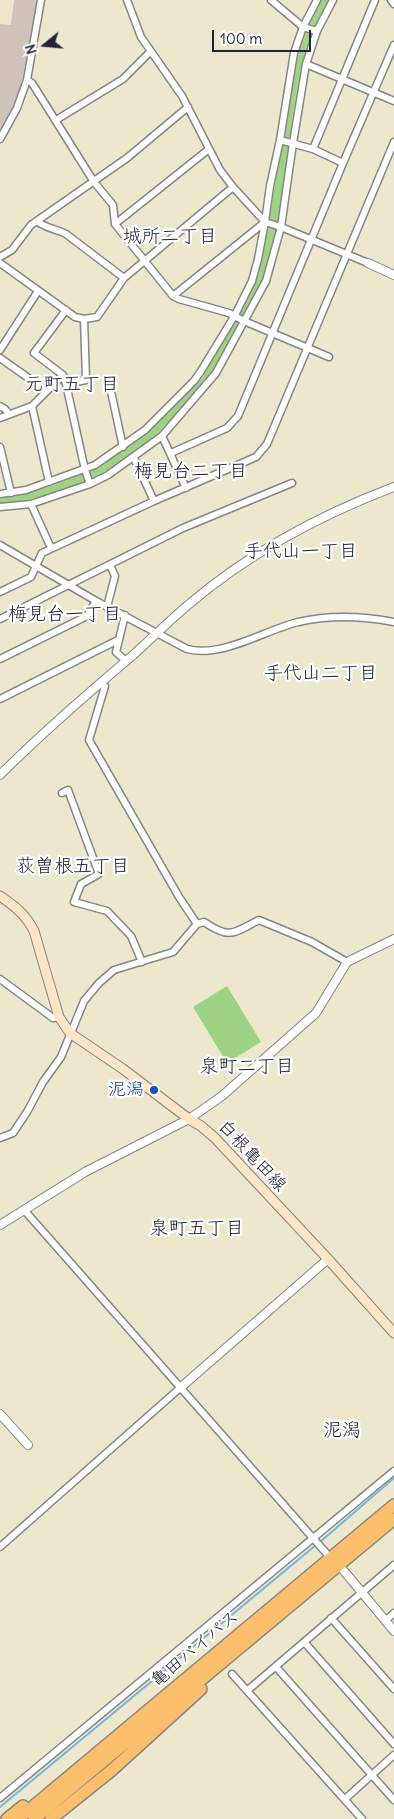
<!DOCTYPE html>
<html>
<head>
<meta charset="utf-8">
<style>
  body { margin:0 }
  #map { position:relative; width:394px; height:1819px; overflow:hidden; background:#ede8cd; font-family:Delius,sans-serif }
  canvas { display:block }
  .north { position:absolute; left:20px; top:20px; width:50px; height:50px; -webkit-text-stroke:4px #fff; paint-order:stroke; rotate:253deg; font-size:14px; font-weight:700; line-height:20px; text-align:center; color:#22223b }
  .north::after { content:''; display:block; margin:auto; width:18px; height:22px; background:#22223b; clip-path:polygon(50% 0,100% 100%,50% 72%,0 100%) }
  .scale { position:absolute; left:212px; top:30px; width:99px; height:22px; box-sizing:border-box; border:2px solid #22223b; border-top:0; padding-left:6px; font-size:15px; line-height:18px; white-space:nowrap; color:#22223b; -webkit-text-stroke:4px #fff; paint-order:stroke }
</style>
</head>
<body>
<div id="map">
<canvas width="394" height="1819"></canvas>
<div class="north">N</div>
<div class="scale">100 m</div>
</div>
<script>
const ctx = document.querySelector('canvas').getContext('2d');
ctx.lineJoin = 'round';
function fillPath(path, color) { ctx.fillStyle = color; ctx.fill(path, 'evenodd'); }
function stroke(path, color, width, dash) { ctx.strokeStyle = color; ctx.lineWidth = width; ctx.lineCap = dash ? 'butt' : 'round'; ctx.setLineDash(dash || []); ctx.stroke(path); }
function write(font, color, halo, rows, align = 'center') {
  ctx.font = font + ' Delius,"Klee One",sans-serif'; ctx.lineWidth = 4.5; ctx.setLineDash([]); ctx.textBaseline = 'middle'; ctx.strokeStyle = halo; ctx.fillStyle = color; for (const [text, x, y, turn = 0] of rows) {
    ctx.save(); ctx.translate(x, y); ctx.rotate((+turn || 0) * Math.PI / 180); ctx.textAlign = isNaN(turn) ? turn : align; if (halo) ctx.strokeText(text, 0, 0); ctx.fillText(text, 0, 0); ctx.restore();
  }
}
fillPath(new Path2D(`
  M 14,0 L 37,0 L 19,96 L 0,130 L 0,24 L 11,25 Z`), '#cec2b9');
fillPath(new Path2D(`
  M 321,0 L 330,0 C 320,20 310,40 303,62 C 298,79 296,97 293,114 C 286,159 283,205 274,249 C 267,278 252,302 238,328 C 230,342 223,357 214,371 C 207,381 198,390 190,400 C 138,461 80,493 0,505 L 0,498 C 84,487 149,438 204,376 L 204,372 L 252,287 L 262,261 L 296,59 L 311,21 Z
  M 227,986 L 261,1042 L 227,1063 L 193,1007 Z`), '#9fd384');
stroke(new Path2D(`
  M 320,1542 L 394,1478
  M 0,1807 L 316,1545`), '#70b7e7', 2);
const minor = new Path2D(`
  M 127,0 L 141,37 L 182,96 L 220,170 L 233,187 L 265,222 L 281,227 L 368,263
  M 271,0 L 303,27 L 317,31
  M 391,0 L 394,4
  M 306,64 L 394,101
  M 27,80 L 32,83 L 94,182 L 113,205 L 115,224 L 173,296 L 179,299 L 229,313 L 244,321 L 329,357
  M 56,120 L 123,79 L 150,52
  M 0,139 L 17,108 L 27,80 L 41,0
  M 280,140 L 313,149 L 343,163
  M 313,149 L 375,0
  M 37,221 C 45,228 56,229 66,234 L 124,278
  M 115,224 L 209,149
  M 0,257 L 12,250 L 31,225 L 127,158 L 188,107
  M 0,263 L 75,317 L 84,319 L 97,317 L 124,278 L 233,187
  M 173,296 L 265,222
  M 66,310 L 34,353 L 63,375 L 66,384 L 85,470 L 90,484
  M 0,350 L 38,291
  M 0,358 L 47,391
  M 66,384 L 86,380 L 84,319
  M 110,387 L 123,447
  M 0,406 L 5,409 L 9,414
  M 32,406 L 49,482
  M 0,418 L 32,406 L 63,375
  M 162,436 L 186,488
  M 0,447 L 11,493
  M 171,453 L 227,428 L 238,416 L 343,163 L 394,45
  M 134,458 L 154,501
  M 0,494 L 26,490 L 95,465 L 145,430 L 194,381 L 201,371 L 235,315 L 252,281 L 258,259 L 265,222 L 270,186 L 280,140 L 294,53 L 303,27 L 317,0
  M 31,504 L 51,548
  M 0,507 L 31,504 L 90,484 L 108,475 L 162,436 L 216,373 L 266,281 L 281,227 L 293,143 L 306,64 L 317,31 L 333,0
  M 0,545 L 96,601 L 187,649 C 222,658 263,631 298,622 C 328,615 363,616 394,622
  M 0,592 L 31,577 L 42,553 L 154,501 L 256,457 L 267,444 L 394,142
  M 107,607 L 115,576 L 110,565
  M 125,615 L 116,652 L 126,661
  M 0,619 L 183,528 L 292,483
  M 0,659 L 87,616 L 96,601
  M 101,682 L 105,686 L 89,740 L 179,897 L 197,924
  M 0,699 L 118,640
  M 62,793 L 68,790 L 99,874 L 81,884 L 74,902 L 107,911 L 131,936 L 142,962
  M 0,979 L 53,1018 L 59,1017
  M 0,1138 L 13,1133 L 27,1112 L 43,1082 L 61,1057 L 84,1001 L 99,983 L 114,970 L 173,952 L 197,924 L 204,922 C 231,940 233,933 259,920 L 312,942 L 347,962
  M 25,1211 L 327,1554
  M 0,1547 L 180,1388
  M 331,1618 L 394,1689
  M 385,1621 L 394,1613
  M 305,1643 L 394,1744
  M 276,1667 L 394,1800
  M 232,1674 L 362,1819
  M 248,1690 L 394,1565
  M 0,1798 L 394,1471
  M 345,1799 L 394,1755`);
const tertiary = new Path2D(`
  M 368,263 L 394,275
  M 0,775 C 42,733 87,694 132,656 C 151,639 169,621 188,605 C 249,553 320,515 394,487
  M 0,1225 L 85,1172 L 189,1119 L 222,1096 L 316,1013 L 347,962 L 394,939
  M 180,1388 L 328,1259
  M 0,1414 L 28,1445
  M 344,1571 L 394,1631`);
const secondary = new Path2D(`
  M 0,896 C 15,906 26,915 34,931 L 59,1017 L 70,1033 L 123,1069 L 189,1119 L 201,1126 L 215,1138 L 328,1259 L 394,1333`);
const trunk = new Path2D(`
  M 7,1819 L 23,1806
  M 18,1819 L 394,1505
  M 34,1819 L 394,1519
  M 51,1819 L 112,1770 L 201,1689`);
stroke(minor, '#888584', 9);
stroke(tertiary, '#888584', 10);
stroke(secondary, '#888584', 11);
stroke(trunk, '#888584', 14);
stroke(minor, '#fff', 6);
stroke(tertiary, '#fff', 8);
stroke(secondary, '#fde5c5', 9);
stroke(trunk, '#fabe6d', 11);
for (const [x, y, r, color] of [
  [154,1090,5,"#1a4fb4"]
]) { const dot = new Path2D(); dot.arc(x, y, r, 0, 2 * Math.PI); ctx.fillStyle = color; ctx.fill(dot); stroke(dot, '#fff', 2); }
write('18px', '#164399', '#fff', [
  ["泥潟",144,1090]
], 'right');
write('18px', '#22223b', '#fff', [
  ["白根亀田線",252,1156,47],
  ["亀田バイパス",195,1649,-40]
]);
write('19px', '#22223b', '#fff', [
  ["城所二丁目",170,237],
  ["元町五丁目",72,385],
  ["梅見台二丁目",191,472],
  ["手代山一丁目",301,552],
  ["梅見台一丁目",65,615],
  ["手代山二丁目",321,674],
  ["荻曽根五丁目",73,867],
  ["泉町二丁目",247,1067],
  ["泉町五丁目",197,1229],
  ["泥潟",342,1431]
]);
</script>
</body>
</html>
